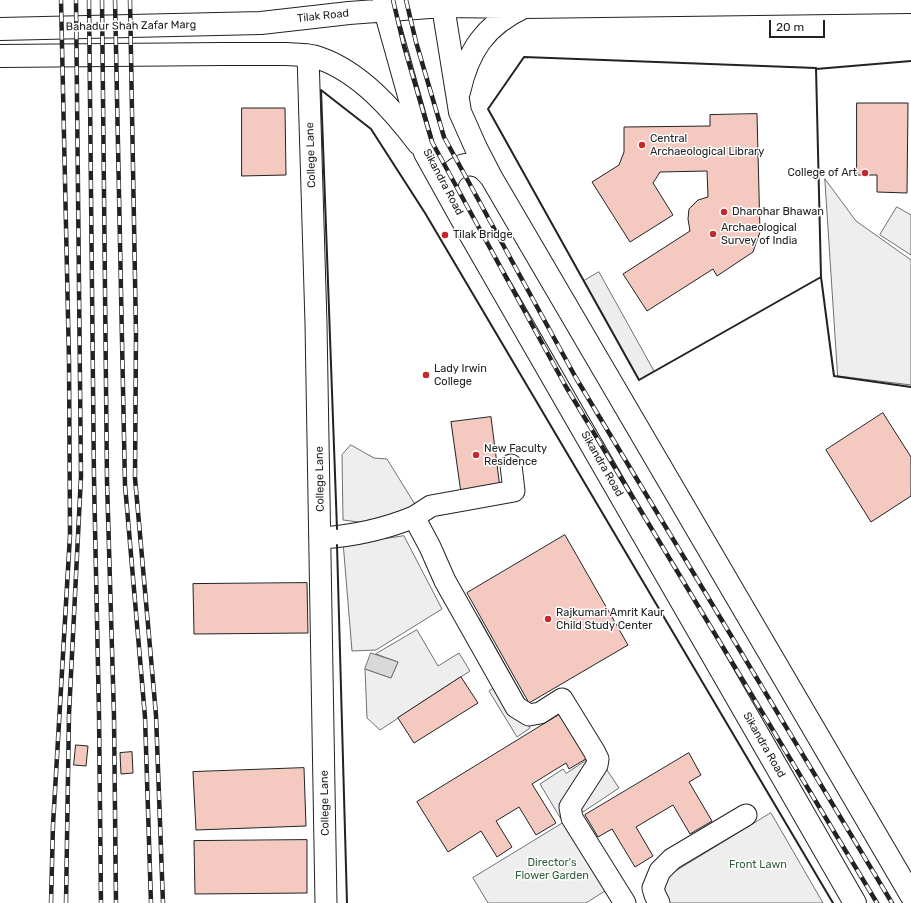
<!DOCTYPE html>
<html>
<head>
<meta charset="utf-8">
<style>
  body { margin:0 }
  #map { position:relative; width:911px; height:903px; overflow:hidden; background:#fff; font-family:Rubik,sans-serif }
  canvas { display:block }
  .scale { position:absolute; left:769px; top:20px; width:56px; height:18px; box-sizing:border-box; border:2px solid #222; border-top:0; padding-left:5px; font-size:12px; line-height:14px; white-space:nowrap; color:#222; -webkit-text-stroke:3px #fff; paint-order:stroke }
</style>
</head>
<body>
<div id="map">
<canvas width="911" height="903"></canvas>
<div class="scale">20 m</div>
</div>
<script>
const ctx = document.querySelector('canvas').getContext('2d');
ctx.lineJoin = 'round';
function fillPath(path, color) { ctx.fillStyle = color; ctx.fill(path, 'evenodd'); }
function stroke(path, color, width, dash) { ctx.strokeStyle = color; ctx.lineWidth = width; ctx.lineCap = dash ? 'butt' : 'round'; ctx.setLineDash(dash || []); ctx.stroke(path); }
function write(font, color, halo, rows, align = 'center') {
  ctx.font = font + ' Rubik,sans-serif'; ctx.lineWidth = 3; ctx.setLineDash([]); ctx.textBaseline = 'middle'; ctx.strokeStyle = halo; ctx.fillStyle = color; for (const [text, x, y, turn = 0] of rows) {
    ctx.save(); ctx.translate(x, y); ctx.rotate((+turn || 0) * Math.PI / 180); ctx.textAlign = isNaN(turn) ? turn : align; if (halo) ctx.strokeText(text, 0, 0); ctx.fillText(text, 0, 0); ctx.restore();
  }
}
const green = new Path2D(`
  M 825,179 L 856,221 L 911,260 L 911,385 L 838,376 Z
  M 897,207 L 911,215 L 911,255 L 880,235 Z
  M 351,445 L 374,458 L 387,459 L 416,506 L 366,523 L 343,520 L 342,455 Z
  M 404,536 L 442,609 L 376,650 L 352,651 L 343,542 L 389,538 Z
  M 417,630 L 438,666 L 459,653 L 470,671 L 380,730 L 367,718 L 365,669 L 391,678 L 398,662 L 376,654 Z
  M 771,813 L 823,903 L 670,903 L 661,888 L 663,879 Z
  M 563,823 L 605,891 L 586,903 L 488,903 L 473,878 Z`);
fillPath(green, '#eee');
stroke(green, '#6f6f6f', 1);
const parking = new Path2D(`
  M 599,272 L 654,371 L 639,380 L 584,281 Z
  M 479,618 L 526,702 L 516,707 L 530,728 L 517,737 L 489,691 L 502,682 L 470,624 Z
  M 590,758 L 603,764 L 619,788 L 583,812 L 576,800 L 561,819 L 540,784 L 563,769 L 566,773 Z`);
fillPath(parking, '#ededed');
stroke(parking, '#6f6f6f', 1);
const water = new Path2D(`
  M 371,653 L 398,662 L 391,678 L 365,669 Z`);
fillPath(water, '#d9d9d9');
stroke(water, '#6f6f6f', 1);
const building = new Path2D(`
  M 857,103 L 908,103 L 907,193 L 877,192 L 877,175 L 857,175 Z
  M 242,108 L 285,108 L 286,175 L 242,176 Z
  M 757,114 L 760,232 L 753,252 L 717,276 L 713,269 L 647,311 L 623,274 L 690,231 L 688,219 L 689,209 L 698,200 L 708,197 L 707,171 L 660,172 L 653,183 L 673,215 L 630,242 L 592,182 L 619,165 L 624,152 L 624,127 L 710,126 L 710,115 Z
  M 883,413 L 911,457 L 911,496 L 871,522 L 826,450 Z
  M 491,417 L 500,488 L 461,493 L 451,422 Z
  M 565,535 L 628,645 L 529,703 L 467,593 Z
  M 307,583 L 308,633 L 194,634 L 193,584 Z
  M 461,677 L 478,703 L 414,743 L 398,718 Z
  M 562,713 L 589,757 L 569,769 L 566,763 L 532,784 L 556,823 L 536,835 L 519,807 L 496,821 L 512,847 L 497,857 L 481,831 L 448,852 L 417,802 Z
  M 76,745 L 88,746 L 86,766 L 74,765 Z
  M 132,752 L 133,773 L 121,774 L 120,753 Z
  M 689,753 L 701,775 L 689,782 L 712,821 L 690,834 L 673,805 L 636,827 L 653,856 L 635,867 L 612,829 L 598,837 L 585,815 Z
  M 304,768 L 306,826 L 196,830 L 193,772 Z
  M 307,840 L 307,893 L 195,894 L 194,841 Z`);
fillPath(building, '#f3c9c0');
stroke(building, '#222', 1);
const minor = new Path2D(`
  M 308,55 L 316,324 L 326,903
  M 414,517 L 431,506 L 514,491 L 511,465
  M 321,538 C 352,536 385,529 414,517 L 430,547 L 445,581 L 516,707 L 529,715 L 540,713 L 562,699 L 594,751 L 598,759 L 597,765 L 570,807 L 572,818 L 625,903
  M 659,903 L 655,895 L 653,888 L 660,871 L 672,859 L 746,815`);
const major = new Path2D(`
  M 384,0 L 385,10 L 425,153 L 470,234 L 855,903
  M 442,0 L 460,112 L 476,148 L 491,177 L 911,895
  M 0,29 L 261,23 L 349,13 L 443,6 L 525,7 L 911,2
  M 0,56 C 74,55 148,54 222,54 C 243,54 264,54 286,54 C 297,55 308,54 319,58 C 360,72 393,110 419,144
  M 459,92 C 468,51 485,25 524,7
  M 450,197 C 449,194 446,189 447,185 C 448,169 467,159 482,168 C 485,170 488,174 491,177`);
stroke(minor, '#222', 23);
stroke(major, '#222', 24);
stroke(minor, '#fff', 21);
stroke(major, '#fff', 22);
const rail = new Path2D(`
  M 89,0 L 94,479 L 99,714 L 101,903
  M 102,0 L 107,481 L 114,716 L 116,903
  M 115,0 L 125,485 L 145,717 L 151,903
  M 130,0 L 136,334 L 135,478 L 156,715 L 163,903
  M 393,0 L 404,46 L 432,142 L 565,385 L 877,903
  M 406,0 L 416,42 L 444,137 L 576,378 L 892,903
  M 51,903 L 53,825 L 70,535 L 69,361 L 61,0
  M 66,903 L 69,714 L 81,476 L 76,0`);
stroke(rail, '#222', 4.5);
stroke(rail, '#fff', 3, [9]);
stroke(new Path2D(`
  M 524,57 L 816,68 L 821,277 L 639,380 L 488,109 Z
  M 816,69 L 911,61
  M 821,277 L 834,376 L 911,387
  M 337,529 L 321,90 L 371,129 L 425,213 L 833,903
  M 337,545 L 347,903`), '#222', 2);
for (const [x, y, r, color] of [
  [642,145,4,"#c62828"],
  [865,173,4,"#c62828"],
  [724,212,4,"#c62828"],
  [713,234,4,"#c62828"],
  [445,235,4,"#c62828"],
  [426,375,4,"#c62828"],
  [476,455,4,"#c62828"],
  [548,619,4,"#c62828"]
]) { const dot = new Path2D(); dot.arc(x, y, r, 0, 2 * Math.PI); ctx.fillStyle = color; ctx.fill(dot); stroke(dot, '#fff', 1.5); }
write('11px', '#222', '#fff', [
  ["Tilak Road",323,16,-6],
  ["Bahadur Shah Zafar Marg",131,26,-1],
  ["College Lane",311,155,-92],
  ["Sikandra Road",443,182,62],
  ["Sikandra Road",602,464,60],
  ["College Lane",320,479,-91],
  ["Sikandra Road",764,745,60],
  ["College Lane",325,803,-91]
]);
write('11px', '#222', '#fff', [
  ["Central",650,139],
  ["Archaeological Library",650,152],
  ["College of Art",857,173,"right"],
  ["Dharohar Bhawan",732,212],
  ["Archaeological",721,228],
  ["Survey of India",721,241],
  ["Tilak Bridge",453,235],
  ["Lady Irwin",434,369],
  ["College",434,382],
  ["New Faculty",484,449],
  ["Residence",484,462],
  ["Rajkumari Amrit Kaur",556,613],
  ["Child Study Center",556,626]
], 'left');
write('11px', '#2f5e38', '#fff', [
  ["Director's",552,863],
  ["Flower Garden",552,876],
  ["Front Lawn",758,865]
]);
</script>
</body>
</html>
